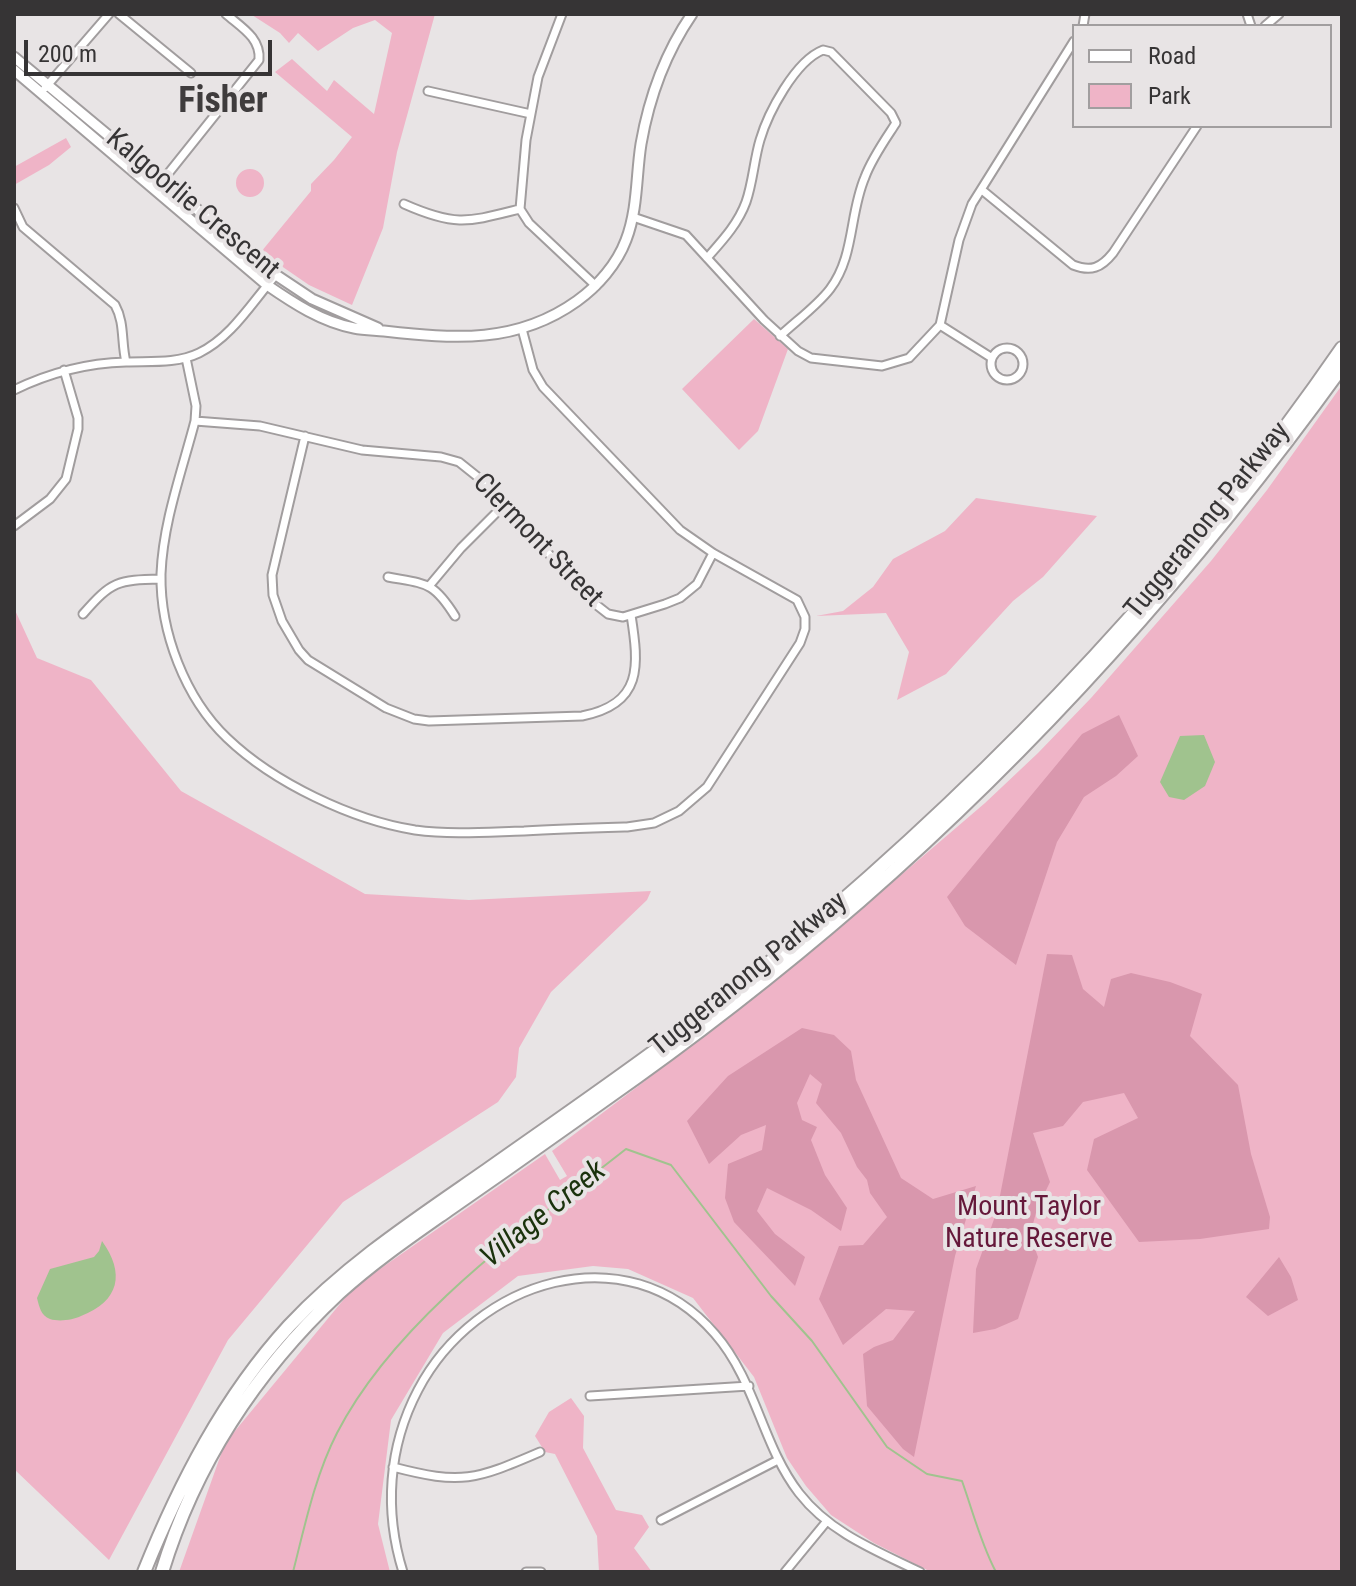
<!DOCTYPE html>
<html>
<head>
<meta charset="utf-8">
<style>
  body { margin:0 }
  #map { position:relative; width:1356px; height:1586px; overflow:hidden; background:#e8e4e5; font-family:"Roboto Condensed",sans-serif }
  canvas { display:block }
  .frame { position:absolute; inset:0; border:16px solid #363435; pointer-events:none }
  .legend { position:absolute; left:1072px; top:24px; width:260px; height:104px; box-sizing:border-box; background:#e8e4e5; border:2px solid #a19e9f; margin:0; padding:10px 14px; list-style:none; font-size:24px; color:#363435 }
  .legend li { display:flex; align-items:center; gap:16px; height:40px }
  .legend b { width:40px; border:2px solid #a19e9f }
  .scale { position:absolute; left:24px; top:40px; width:248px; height:36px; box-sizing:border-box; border:4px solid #363435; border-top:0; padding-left:10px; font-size:24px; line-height:28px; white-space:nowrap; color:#363435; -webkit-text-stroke:6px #e8e4e5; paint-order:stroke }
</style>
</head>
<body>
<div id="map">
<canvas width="1356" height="1586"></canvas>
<div class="frame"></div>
<ul class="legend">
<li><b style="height:10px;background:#fff"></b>Road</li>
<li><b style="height:22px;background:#efb4c7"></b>Park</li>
</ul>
<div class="scale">200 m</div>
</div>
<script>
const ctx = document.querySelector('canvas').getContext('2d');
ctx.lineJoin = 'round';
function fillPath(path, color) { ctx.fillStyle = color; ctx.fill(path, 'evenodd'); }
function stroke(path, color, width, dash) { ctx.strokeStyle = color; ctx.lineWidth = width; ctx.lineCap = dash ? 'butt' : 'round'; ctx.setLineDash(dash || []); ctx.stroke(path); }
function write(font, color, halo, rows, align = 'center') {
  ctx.font = font + ' "Roboto Condensed",sans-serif'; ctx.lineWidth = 8; ctx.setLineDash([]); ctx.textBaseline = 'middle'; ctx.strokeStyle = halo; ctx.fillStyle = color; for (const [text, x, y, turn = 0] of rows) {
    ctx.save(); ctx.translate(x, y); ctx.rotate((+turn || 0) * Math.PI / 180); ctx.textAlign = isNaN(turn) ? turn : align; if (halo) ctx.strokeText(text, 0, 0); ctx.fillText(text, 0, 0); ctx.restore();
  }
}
fillPath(new Path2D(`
  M 435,14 L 397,152 L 383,228 L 352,305 L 309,285 L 261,252 L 311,191 L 311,184 L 334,160 L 352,137 L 275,72 L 292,59 L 327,91 L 334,80 L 374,114 L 392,33 L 375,20 L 353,28 L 318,51 L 298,33 L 289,43 L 280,33 L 252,15 Z
  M 66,138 L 71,147 L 49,165 L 14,185 L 14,167 Z
  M236 183a14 14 0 1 1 28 0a14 14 0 1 1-28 0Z
  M 754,319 L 788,349 L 758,431 L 739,450 L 682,389 Z
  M 1342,385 L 1342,1572 L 931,1572 L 874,1543 L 831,1515 L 806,1486 L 787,1458 L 754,1377 L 693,1298 L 628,1269 L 593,1266 L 518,1276 L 443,1333 L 391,1420 L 378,1524 L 390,1572 L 179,1572 L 225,1443 L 354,1287 L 545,1154 L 560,1180 L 567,1176 L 552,1151 L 637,1087 L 873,899 L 985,803 L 1038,753 L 1091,698 L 1211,561 L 1267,490 Z
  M 976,498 L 1097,516 L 1043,577 L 1013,601 L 946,674 L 897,700 L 909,652 L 886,613 L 816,616 L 843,611 L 873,587 L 893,559 L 945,531 Z
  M 14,608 L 37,658 L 91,680 L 181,791 L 365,894 L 469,900 L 651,891 L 647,900 L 551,992 L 519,1048 L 516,1077 L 498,1102 L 343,1202 L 228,1340 L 109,1560 L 14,1469 Z
  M 571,1398 L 584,1416 L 583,1448 L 616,1510 L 642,1515 L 649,1527 L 634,1548 L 652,1572 L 599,1572 L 597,1536 L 555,1454 L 545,1452 L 535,1436 L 549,1412 Z`), '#efb4c7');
fillPath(new Path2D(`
  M 1119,715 L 1138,756 L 1116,776 L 1084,797 L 1057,842 L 1016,965 L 965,926 L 947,897 L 1082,734 Z
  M 1047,954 L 1072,955 L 1083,989 L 1104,1007 L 1111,979 L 1131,973 L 1170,982 L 1202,994 L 1190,1036 L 1238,1085 L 1251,1154 L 1270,1217 L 1269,1229 L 1200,1239 L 1139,1242 L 1087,1170 L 1094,1139 L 1138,1118 L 1124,1093 L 1083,1102 L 1063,1126 L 1033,1133 L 1050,1182 L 1037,1209 L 1030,1235 L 1038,1257 L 1018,1319 L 995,1329 L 973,1333 L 976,1269 L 997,1211 Z
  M 802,1028 L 834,1035 L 851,1051 L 856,1080 L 901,1178 L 933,1199 L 976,1186 L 955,1256 L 914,1457 L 903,1449 L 867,1406 L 863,1354 L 874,1347 L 893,1340 L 915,1311 L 886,1309 L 843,1345 L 819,1299 L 839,1246 L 863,1245 L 887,1217 L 870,1193 L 867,1180 L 857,1167 L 841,1133 L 816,1103 L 822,1084 L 810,1074 L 797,1103 L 802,1120 L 817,1127 L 811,1140 L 825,1175 L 847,1208 L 841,1231 L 811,1210 L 767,1188 L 757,1211 L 775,1234 L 805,1257 L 795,1286 L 734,1222 L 725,1198 L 728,1164 L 762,1150 L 766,1125 L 741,1135 L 709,1164 L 687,1121 L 728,1076 Z
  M 1279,1257 L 1291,1277 L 1298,1300 L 1268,1316 L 1246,1297 Z`), '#d997ad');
fillPath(new Path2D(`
  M 1204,735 L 1215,762 L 1205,786 L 1184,800 L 1169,797 L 1160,782 L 1180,736 Z
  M 102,1241 C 125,1273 120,1301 81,1316 C 73,1320 59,1322 50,1319 C 41,1316 39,1306 37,1298 L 50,1269 L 94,1257 L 99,1251 Z`), '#a0c38e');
stroke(new Path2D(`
  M 293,1572 C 305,1525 315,1476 337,1433 C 396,1318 527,1227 626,1149 L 671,1165 L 771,1296 L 812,1341 L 887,1447 L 927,1474 L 962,1481 C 973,1512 981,1544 996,1572`), '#a0c38e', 2);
const street = new Path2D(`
  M 119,14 L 191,73
  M 562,14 L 538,77 L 526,140 L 520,209 L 529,223 L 596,286
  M 1247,14 L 1251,26
  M 1083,26 L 1085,14
  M 1265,26 L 1279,14
  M 45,88 L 109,14
  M 428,91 L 531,114
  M 155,190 L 259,60 C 261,38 241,27 226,14
  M 982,190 L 1073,265 C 1091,272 1101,268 1113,253 L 1197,126
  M 404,204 C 456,227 468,222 520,209
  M 14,208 L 23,227 L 115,305 C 125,323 121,342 126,362
  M 633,217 L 686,235 L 764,320 L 798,351 L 811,358 L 882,366 L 909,358 L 940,325 L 959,240 L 972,204 L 1074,41
  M 707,258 C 722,241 738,224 746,202 C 753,182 754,160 760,140 C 768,113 795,61 823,50 L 831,52 L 891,113 L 896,123 C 885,140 872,158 865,177 C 849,214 855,256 830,289 C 817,306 796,321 780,336
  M 940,325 L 992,358
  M991 364a16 16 0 1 1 32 0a16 16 0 1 1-32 0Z
  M 186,358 L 196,406 L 195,421 C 182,471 163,522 161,574 C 160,632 185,698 227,738 C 274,783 352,820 415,830 C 452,835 488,832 524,831 C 558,829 593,828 627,827 L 654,823 L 679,811 L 707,787 L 800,643 L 805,629 L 805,617 L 797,600 L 713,553 L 680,530 L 543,387 L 533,370 L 522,329
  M 14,390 C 49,373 87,363 126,362 C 150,361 176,364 199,353 C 232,337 252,302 276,275
  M 195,421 L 260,426 L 362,450 L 441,457 L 459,462 L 479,478 L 594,603 L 608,614 L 623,617 L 665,604 L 680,598 L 697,584 L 713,553
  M 305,436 L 272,575 L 273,595 L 282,621 L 299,650 L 308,660 L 386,708 L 414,719 L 429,721 L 582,716 C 643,704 639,666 631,615
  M 14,526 L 50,499 L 66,479 L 78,429 L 78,418 L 64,370
  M 388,577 C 426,584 433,581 455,616
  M 430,585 L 461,548 L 504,505
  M 83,614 C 112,581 117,580 161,579
  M 590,1396 L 749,1386
  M 393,1467 C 462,1485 475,1480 540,1452
  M 661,1520 L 778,1460
  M 403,1572 C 384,1511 388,1447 418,1390 C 475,1281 626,1231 715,1334 C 756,1381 762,1445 799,1493 C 830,1533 877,1551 920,1572
  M 526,1572 L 541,1572
  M 785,1572 L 827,1521`);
const secondary = new Path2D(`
  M 14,57 L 276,275 L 312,299 L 378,328
  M 14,70 L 267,285 C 293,303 322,322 354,328 C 364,330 374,330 384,331 C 455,339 517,344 577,301 C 598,286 617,264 626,240 C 638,209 636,175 641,144 C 649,98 666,52 692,14`);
const highway = new Path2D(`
  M 144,1572 C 180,1483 224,1397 289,1326 C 347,1264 418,1218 487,1170 C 589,1098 692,1028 788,947 C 997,772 1187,573 1342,348
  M 162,1572 C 195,1464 257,1370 339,1293 C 373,1262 411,1236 448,1210 C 500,1174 551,1138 603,1101 C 692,1039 778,972 860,901 C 1041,743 1201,562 1342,367`);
stroke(street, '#a19d9e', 11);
stroke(secondary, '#a19d9e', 13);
stroke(highway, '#a19d9e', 16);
stroke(street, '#fff', 7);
stroke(secondary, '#fff', 9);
stroke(highway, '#fff', 12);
write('28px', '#363435', '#e8e4e5', [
  ["Kalgoorlie Crescent",192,205,40],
  ["Tuggeranong Parkway",1208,521,-51],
  ["Clermont Street",537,541,46],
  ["Tuggeranong Parkway",749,975,-39]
]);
write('28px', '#65183a', '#e8e4e5', [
  ["Mount Taylor",1029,1208],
  ["Nature Reserve",1029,1240]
]);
write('italic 30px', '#1a320c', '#e8e4e5', [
  ["Village Creek",544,1215,-39]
]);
write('bold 36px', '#3f3c3d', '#e8e4e5', [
  ["Fisher",223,103]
]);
</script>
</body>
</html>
